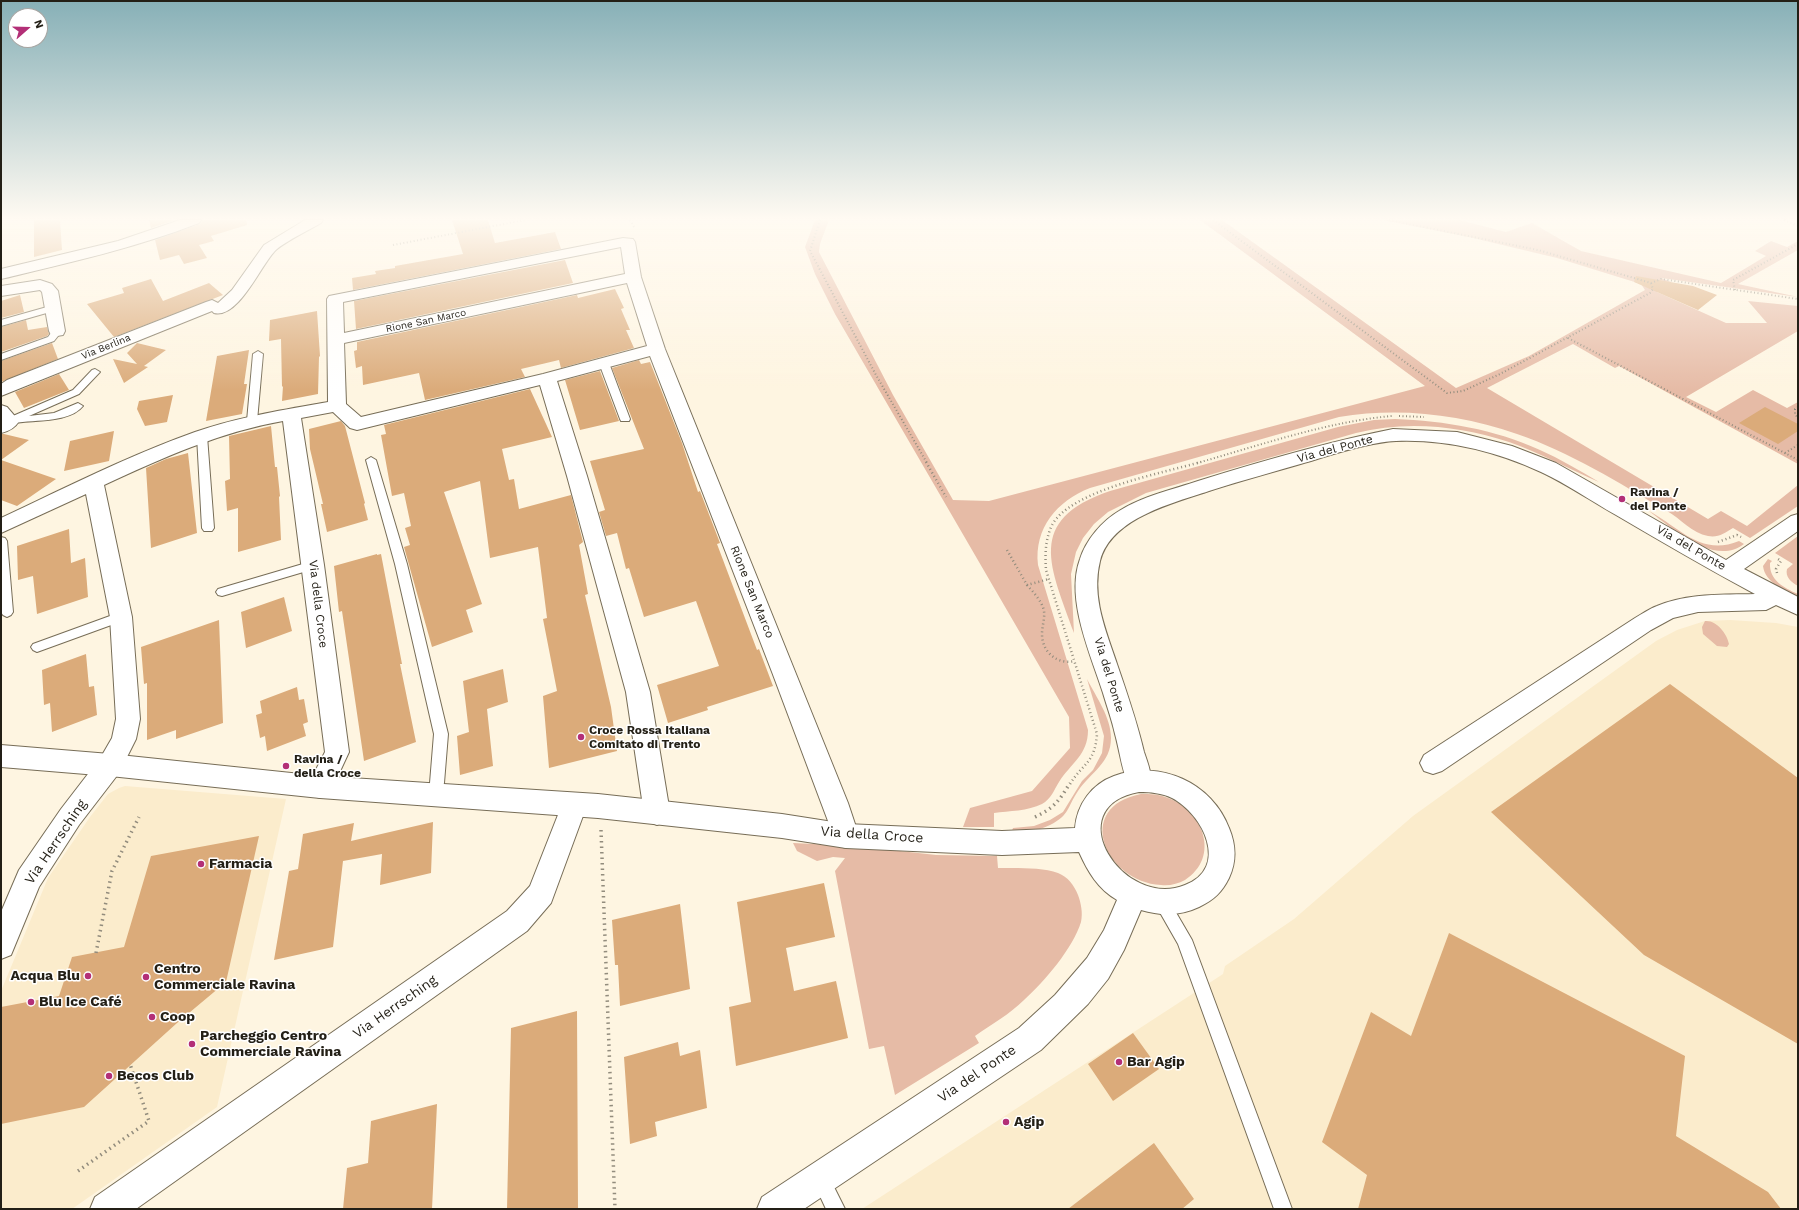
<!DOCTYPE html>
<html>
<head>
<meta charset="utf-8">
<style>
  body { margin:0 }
  #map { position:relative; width:1799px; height:1210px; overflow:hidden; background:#fef5e1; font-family:"Work Sans",sans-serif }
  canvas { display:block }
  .frame { position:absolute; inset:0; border:2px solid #231f16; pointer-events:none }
  .north { position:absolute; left:8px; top:8px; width:40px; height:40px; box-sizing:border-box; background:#fff; border:1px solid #a7a5a2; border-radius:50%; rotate:70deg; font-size:11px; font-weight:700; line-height:16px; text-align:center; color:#231f16 }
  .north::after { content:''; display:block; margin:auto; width:14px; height:18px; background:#b32f77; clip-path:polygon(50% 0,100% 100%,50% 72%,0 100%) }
</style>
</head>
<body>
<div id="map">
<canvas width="1799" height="1210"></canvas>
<div class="frame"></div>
<div class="north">N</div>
</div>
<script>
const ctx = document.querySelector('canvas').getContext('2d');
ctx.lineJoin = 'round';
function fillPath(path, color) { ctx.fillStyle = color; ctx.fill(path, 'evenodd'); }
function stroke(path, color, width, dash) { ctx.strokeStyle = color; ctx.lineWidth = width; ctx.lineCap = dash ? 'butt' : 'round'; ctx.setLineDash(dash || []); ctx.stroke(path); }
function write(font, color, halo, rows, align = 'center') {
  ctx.font = font + ' "Work Sans",sans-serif'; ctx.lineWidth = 3; ctx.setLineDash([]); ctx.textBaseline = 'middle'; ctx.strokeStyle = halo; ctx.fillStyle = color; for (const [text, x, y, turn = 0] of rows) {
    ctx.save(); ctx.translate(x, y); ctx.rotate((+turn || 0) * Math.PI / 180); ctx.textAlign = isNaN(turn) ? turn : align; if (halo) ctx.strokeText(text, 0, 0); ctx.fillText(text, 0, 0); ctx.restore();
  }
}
fillPath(new Path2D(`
  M 1730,620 L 1776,623 L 1798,627 L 1798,1209 L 862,1209 L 1223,974 L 1225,966 L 1294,919 L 1413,816 L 1656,641 L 1677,630 L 1705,621 Z
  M 125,786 L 286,799 L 217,1107 L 72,1209 L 1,1209 L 1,991 L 48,878 L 90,817 L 108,794 L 119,788 Z`), '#fbeccc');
fillPath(new Path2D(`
  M 815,220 L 829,220 L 820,244 L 819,252 L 893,395 L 953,500 L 989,501 L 1425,386 L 1200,220 L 1222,220 L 1456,388 L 1529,356 L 1645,290 L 1641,284 L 1557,258 L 1473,238 L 1383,220 L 1459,220 L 1506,232 L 1532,223 L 1581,251 L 1721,283 L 1766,256 L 1755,251 L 1771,241 L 1787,247 L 1798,241 L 1798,250 L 1738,284 L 1798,297 L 1661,278 L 1671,282 L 1657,292 L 1726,323 L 1767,323 L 1748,301 L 1798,306 L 1798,331 L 1686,397 L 1716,412 L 1753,390 L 1787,408 L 1798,402 L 1798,464 L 1619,366 L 1615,368 L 1573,344 L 1487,388 L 1708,519 L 1721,511 L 1747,526 L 1798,485 L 1798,506 L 1750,538 L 1733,528 C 1725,533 1718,538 1708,536 C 1692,533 1681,519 1667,511 C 1619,483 1570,452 1517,434 C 1459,414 1399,407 1339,417 L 1090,488 C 1057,501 1034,528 1038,565 L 1088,730 C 1088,755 1071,763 1059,782 C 1054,790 1051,799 1042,804 C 1028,811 1009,811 994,813 L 994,827 L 963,827 L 970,808 L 1032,791 L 1070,748 L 1069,717 L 835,314 L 815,274 L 805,247 Z
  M 1395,419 C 1445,421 1494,429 1540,450 C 1560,459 1579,470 1599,482 C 1569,469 1540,453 1509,442 C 1460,426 1407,420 1356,433 L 1146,493 L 1108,512 L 1094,524 L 1083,538 L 1076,552 L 1071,574 L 1074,633 C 1051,568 1024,520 1110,491 L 1338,427 L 1374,420 Z
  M 1649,511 C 1679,527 1701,557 1739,541 L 1744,544 C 1714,567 1672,528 1649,511 Z
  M 1798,536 L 1798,586 C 1791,582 1785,577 1787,569 L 1793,564 L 1775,553 Z
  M 1768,559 L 1772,561 L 1770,563 C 1769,580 1784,588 1798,594 L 1798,597 C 1785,590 1765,583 1763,566 Z
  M 1705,621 C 1717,620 1727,634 1729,644 L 1727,647 L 1717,646 L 1703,634 L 1702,627 Z
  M 1087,679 C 1096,697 1111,717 1111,738 C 1111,763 1091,772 1078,791 C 1067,807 1070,815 1050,825 C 1038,831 1024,832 1011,833 L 1013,828 L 1034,826 L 1050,820 L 1063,812 L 1082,781 L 1093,770 L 1102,753 L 1104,736 Z
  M 1141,794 C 1150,794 1159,794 1168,798 C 1203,810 1221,857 1185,880 C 1178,884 1169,886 1161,885 C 1105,882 1073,807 1141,794 Z
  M 793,843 L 855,846 L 936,855 L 997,856 L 998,868 C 1015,868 1042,867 1058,873 C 1068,877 1074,885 1078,895 C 1081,903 1083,913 1081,922 C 1073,948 1045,981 1024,1000 C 1010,1014 992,1024 975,1036 L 979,1043 L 895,1095 L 884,1046 L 869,1049 L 835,871 L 845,858 L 833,857 L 817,861 L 797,851 Z`), '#e6bba6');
fillPath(new Path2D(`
  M 34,220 L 60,220 L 62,250 L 34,257 Z
  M 149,220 L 175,220 L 151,228 Z
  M 202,220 L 246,220 L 247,225 L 211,236 L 214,241 L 199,245 L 207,258 L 184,264 L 179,255 L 160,260 L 155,240 L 200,224 Z
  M 452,220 L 488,220 L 495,243 L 555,232 L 561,249 L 353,290 L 352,278 L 376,274 L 375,271 L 395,268 L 395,266 L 463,254 Z
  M 565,260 L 573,283 L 356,329 L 354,301 Z
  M 1636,276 L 1693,286 L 1717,295 L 1698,310 L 1634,282 Z
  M 151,279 L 163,301 L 209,283 L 223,295 L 114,337 L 87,304 L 124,293 L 122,288 Z
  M 615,289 L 624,308 L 621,309 L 630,330 L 626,330 L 634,348 L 561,368 L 559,360 L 521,369 L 525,377 L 425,400 L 419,373 L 363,385 L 362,366 L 356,368 L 354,351 L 357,350 L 357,342 L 577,295 L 578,298 Z
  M 20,295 L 24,312 L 1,318 L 1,301 Z
  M 317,311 L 320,356 L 319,357 L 318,394 L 282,401 L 283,386 L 282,387 L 281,339 L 269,341 L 270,320 Z
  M 26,320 L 28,330 L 47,327 L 49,334 L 47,336 L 1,352 L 1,327 Z
  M 52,343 L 58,359 L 1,382 L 1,361 Z
  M 137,343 L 166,350 L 144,366 L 148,367 L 124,383 L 113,359 L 137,364 L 127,353 Z
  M 249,350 L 244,384 L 247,384 L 242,414 L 206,421 L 217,356 Z
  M 639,360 L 641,364 L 650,362 L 682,443 L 698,492 L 700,491 L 720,543 L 717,544 L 757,650 L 759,649 L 773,686 L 707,707 L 708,710 L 668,723 L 657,685 L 719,666 L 696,601 L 644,617 L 629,568 L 626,569 L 617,533 L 606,536 L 599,512 L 605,510 L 590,461 L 644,449 L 612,368 Z
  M 600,371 L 619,421 L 580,430 L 565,380 Z
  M 59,374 L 69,390 L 24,408 L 15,392 Z
  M 530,389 L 552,437 L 502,449 L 509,480 L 514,479 L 519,509 L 571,495 L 583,542 L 579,545 L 588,594 L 585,595 L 611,707 L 617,751 L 549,768 L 543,696 L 557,691 L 543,619 L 547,618 L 538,547 L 490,558 L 480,481 L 444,492 L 482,604 L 466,610 L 473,632 L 432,647 L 404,547 L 410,545 L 405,528 L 411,526 L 404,493 L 392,496 L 381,435 L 386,434 L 384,425 Z
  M 173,395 L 167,422 L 145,426 L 137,409 L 139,401 Z
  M 1765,407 L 1798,424 L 1798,431 L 1778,444 L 1739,423 Z
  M 341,421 L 345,426 L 365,503 L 364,504 L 368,520 L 327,532 L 321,504 L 323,504 L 310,449 L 309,429 Z
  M 271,426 L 275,467 L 277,467 L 280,496 L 279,497 L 281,540 L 238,552 L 238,508 L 227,511 L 225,481 L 230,479 L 229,436 Z
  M 114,431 L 109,461 L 64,471 L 70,441 Z
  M 1,434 L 4,434 L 29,440 L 1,460 Z
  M 188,453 L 197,533 L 151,548 L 146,468 L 166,459 Z
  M 1,460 L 56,479 L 17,506 L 1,500 Z
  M 69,529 L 71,563 L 85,558 L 88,597 L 37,614 L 33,576 L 18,580 L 17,546 Z
  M 377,554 L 377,555 L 381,554 L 402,664 L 400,664 L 416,742 L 364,761 L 342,611 L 339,612 L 334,566 Z
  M 284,597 L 292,631 L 246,648 L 241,612 Z
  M 219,620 L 223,723 L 176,739 L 176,730 L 147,740 L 147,683 L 144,684 L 141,647 Z
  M 86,654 L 89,687 L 94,686 L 97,715 L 52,732 L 50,703 L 44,705 L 42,670 Z
  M 503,669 L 508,702 L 487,709 L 493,766 L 460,775 L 457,736 L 469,732 L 463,681 Z
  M 1670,684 L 1798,778 L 1798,1044 L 1644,955 L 1491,812 Z
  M 297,687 L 299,700 L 304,699 L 308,722 L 303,724 L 306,736 L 267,751 L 265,736 L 260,738 L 256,715 L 262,713 L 260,701 Z
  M 433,822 L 431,873 L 380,885 L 382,854 L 343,861 L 333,947 L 274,960 L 289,871 L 298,869 L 303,834 L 354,823 L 351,841 Z
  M 259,836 L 226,982 L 177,1023 L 84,1107 L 1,1124 L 1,1007 L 59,996 L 72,957 L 124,947 L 151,856 Z
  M 824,883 L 835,937 L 786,948 L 794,991 L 836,981 L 848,1038 L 736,1066 L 729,1007 L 751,1002 L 737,902 Z
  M 680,904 L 690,989 L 620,1006 L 618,965 L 615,965 L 612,920 Z
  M 1449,933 L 1685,1056 L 1676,1136 L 1768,1192 L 1781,1209 L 1358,1209 L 1367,1175 L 1322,1142 L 1371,1012 L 1411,1036 Z
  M 577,1011 L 578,1209 L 507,1209 L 511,1028 Z
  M 1133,1033 L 1159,1069 L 1113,1101 L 1088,1064 Z
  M 678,1042 L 680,1056 L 700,1050 L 707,1108 L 655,1122 L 657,1136 L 630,1144 L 624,1057 Z
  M 437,1104 L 432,1209 L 343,1209 L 347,1168 L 368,1163 L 371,1121 Z
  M 1154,1143 L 1194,1199 L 1182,1209 L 1068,1209 Z`), '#dbab7a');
const lane = new Path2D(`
  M 54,305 L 57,306 L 58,308 L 57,310 L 1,326 L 1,320 Z
  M 57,328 L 62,331 L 54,341 L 1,360 L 1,354 L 48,337 L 54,329 Z
  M 258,351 L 263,354 L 257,421 L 252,424 L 247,421 L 253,354 Z
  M 604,360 L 609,363 L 630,419 L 629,421 L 621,421 L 620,419 L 599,363 Z
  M 95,369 L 100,372 L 79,394 L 29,416 L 54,413 L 78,403 L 83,406 C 69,424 29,419 10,424 L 5,421 L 6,419 L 73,390 L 92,370 Z
  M 202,433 L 207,436 L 214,528 L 212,531 L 204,531 L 202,528 L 197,436 Z
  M 371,457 L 376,460 L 407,564 L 448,734 L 444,783 L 439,798 L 434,800 L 429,798 L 427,794 L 430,783 L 434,734 L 395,564 L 366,460 Z
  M 1,537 L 5,538 L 7,541 L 13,612 L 11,615 L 7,617 L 3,615 L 1,612 Z
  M 313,561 L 317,562 L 319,565 L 317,568 L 222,596 L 218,595 L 216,592 L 218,589 Z
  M 121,612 L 125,614 L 127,617 L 125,620 L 37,652 L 33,650 L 31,647 L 33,644 Z
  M 1162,895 L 1167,897 L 1192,940 L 1292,1209 L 1274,1209 L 1178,944 L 1154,902 L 1157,897 Z
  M 821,1170 L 827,1173 L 845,1209 L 826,1209 L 812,1179 L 815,1173 Z`);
const street = new Path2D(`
  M 180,220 L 201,220 L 199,223 C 135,248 68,263 1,279 L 1,269 L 118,241 Z
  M 305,220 L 323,220 L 321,223 C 311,229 280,244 274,252 C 260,267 238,319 214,313 L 212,311 L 1,396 L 1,384 L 7,380 L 206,302 L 212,300 L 218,303 L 232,290 L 264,245 Z
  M 623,238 L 633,239 L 635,242 L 641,277 L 665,349 L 848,803 L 859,836 L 855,845 L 846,848 L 837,845 L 772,672 L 650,356 L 557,381 L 587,476 L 650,692 L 670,813 L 666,821 L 657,825 L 648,821 L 644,813 L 626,692 L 567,476 L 540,385 L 357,430 L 350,428 L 333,412 L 301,418 L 324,565 L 349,752 L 329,795 L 320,798 L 311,795 L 307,787 L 325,752 L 283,421 C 220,432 162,458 104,485 L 132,617 L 140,719 L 136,739 L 119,773 L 79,825 L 39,887 L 11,955 L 1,959 L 1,912 L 19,870 L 61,809 L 101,757 L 112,738 L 116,719 L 110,617 L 86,494 L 1,533 L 1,518 C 65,488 128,456 195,432 C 238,417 283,410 328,402 L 327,299 L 329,296 ZM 621,247 L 625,274 L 344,333 L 343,302 ZM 627,283 L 647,346 L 543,374 L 361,417 L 346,404 L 344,343 Z
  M 40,280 L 52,284 L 58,291 L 65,331 L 63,335 L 57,336 L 51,335 L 49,331 L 42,292 L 40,290 L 1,296 L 1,286 Z
  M 1,405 L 7,407 L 19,421 C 15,428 9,431 1,433 Z
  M 1393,429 L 1457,432 L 1512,446 L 1556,463 L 1726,560 L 1791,516 L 1798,514 L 1798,531 L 1744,569 L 1798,597 L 1798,615 L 1776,605 L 1766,610 L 1698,612 L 1673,618 L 1651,630 L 1442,771 L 1433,774 L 1424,771 L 1420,763 L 1424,755 L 1635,618 C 1642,614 1649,609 1657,606 C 1688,593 1722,595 1755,594 C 1708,569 1662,542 1616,515 C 1591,501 1567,484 1541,472 C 1495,451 1446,439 1396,441 C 1371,442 1336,453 1311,461 C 1277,471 1243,480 1209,491 C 1173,503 1111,518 1100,561 C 1091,597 1106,631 1117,664 C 1127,693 1137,722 1144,752 C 1148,764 1154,777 1148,789 L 1139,792 L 1130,789 C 1122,772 1120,752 1115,734 C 1112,720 1107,707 1103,693 C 1091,655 1065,599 1080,559 C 1086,540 1102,521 1119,511 C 1143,496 1171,490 1198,481 C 1262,461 1327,442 1393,429 Z
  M 574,793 L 583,797 L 587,805 L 551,903 L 527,931 L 136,1209 L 90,1209 L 95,1197 L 507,911 L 530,886 L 565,797 Z`);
const secondary = new Path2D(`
  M 1,745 L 110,754 L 320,776 L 598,794 L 782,814 L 846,824 L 1002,831 L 1075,828 C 1077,804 1092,784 1114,776 C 1160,759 1212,783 1229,828 C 1236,845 1237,861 1229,878 C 1222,892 1214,900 1199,907 C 1180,916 1161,916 1141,910 L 1124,950 L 1108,979 L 1088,1004 L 1041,1050 L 804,1209 L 757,1209 L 762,1197 L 1019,1028 L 1055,995 L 1087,958 L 1104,930 L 1117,900 C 1098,889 1088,872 1079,852 L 1002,855 L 846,848 L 782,838 L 598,818 L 320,798 L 110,776 L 1,767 ZM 1139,792 C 1150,792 1162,793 1172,798 C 1203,814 1230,868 1185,885 C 1123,910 1057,807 1139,792 Z`);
stroke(lane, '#776d57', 2);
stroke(street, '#776d57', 2);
stroke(secondary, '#776d57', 2);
stroke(new Path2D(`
  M 630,220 L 634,227
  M 820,220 L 810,251 L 876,375 L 927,463
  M 1213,220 L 1447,393 L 1463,391 L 1500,374 L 1650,293 L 1653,289 L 1651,283
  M 1389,220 L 1538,250 L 1651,283 L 1661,279 L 1798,299
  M 1784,220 L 1798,226
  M 393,245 L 525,220
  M 1735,290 L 1733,280 L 1798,244
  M 1568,338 L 1798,460
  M 1798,407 L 1795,409 L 1795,414 L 1798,418
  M 1399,416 L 1424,417
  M 1785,453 L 1798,445
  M 1197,463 C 1262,445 1325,422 1392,416`), '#928c7d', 2, [1, 2.5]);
stroke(new Path2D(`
  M 926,462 L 946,497
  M 1718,542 L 1737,535 L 1741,537
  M 1007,550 L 1027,585 L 1049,579
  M 1777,573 L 1776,569 L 1781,561 L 1778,559
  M 1027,585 C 1034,593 1042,601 1044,611 C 1045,619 1042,626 1042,634 C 1042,652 1057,665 1075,661
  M 1070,784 C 1083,763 1095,763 1097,734 L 1046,570 C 1045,555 1045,540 1052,525 C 1071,490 1163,473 1201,462`), '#928c7d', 2.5, [1, 3]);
stroke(new Path2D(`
  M 1035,817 C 1054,808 1059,801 1070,783
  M 601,830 L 615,1209
  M 96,953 L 112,871 L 139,817
  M 78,1171 L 149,1121 L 130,1064`), '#928c7d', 3.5, [1.5, 4]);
fillPath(lane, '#fff');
fillPath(street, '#fff');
fillPath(secondary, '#fff');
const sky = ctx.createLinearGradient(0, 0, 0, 390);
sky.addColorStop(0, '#87b0b7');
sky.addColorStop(0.56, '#fffaf2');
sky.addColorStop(1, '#fffaf200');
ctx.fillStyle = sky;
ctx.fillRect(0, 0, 1799, 390);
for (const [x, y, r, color] of [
  [1622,499,4,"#b32f77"],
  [581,737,4,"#b32f77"],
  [286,766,4,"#b32f77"],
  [201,864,4,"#b32f77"],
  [88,976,4,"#b32f77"],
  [146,977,4,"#b32f77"],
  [31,1002,4,"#b32f77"],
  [152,1017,4,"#b32f77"],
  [192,1044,4,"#b32f77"],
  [1119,1062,4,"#b32f77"],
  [109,1076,4,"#b32f77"],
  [1006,1122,4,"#b32f77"]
]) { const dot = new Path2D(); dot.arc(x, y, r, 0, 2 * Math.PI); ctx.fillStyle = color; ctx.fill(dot); stroke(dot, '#fff', 1.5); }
write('10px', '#231f16', '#fff', [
  ["Rione San Marco",426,321,-12],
  ["Via Berlina",106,347,-22]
]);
write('12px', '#231f16', '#fff', [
  ["Via del Ponte",1335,449,-15],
  ["Via del Ponte",1691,548,30],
  ["Rione San Marco",752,592,68],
  ["Via della Croce",318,604,83],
  ["Via del Ponte",1109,675,73]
]);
write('bold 12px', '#231f16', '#fff', [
  ["Ravina /",1630,492],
  ["del Ponte",1630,506],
  ["Croce Rossa Italiana",589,730],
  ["Comitato di Trento",589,744],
  ["Ravina /",294,759],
  ["della Croce",294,773]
], 'left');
write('14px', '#231f16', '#fff', [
  ["Via della Croce",872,835,4],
  ["Via Herrsching",56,842,-56],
  ["Via Herrsching",395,1007,-35],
  ["Via del Ponte",977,1074,-34]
]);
write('bold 14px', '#231f16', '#fff', [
  ["Farmacia",209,864],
  ["Centro",154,969],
  ["Commerciale Ravina",154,985],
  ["Acqua Blu",80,976,"right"],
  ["Blu Ice Café",39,1002],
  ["Coop",160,1017],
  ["Parcheggio Centro",200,1036],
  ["Commerciale Ravina",200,1052],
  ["Bar Agip",1127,1062],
  ["Becos Club",117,1076],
  ["Agip",1014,1122]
], 'left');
</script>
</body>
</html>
